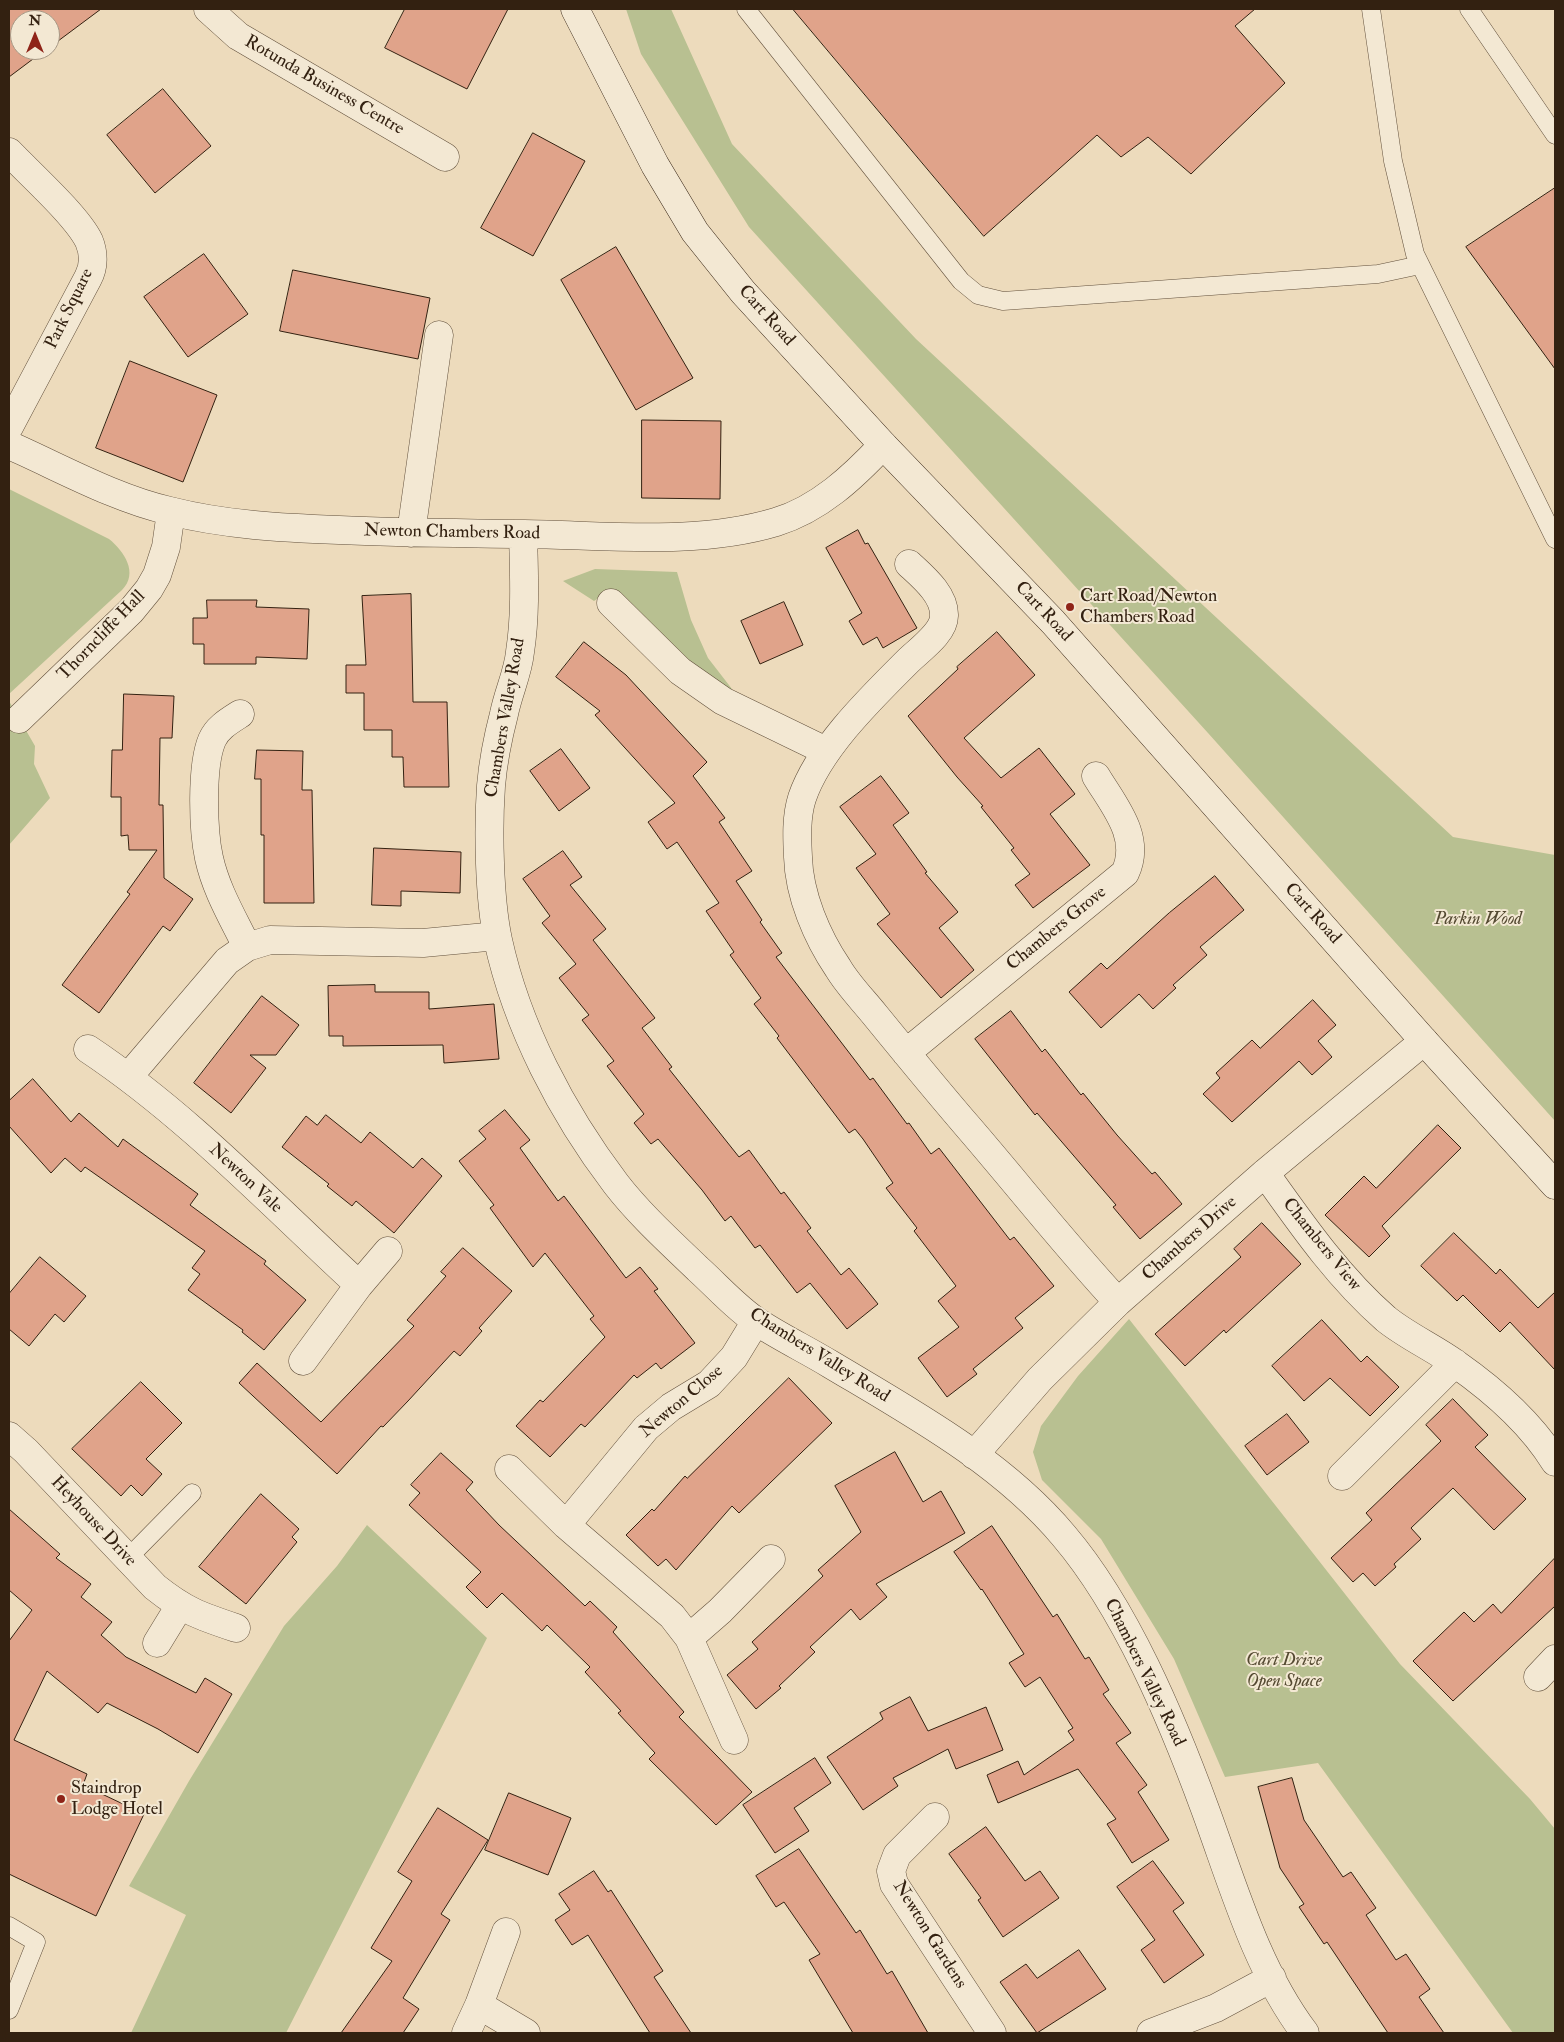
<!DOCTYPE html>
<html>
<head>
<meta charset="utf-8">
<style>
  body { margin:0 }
  #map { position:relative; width:1564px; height:2042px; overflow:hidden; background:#eddbbc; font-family:"IM FELL Double Pica",serif }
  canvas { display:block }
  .frame { position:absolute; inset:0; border:10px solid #332111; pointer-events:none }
  .north { position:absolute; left:10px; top:10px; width:50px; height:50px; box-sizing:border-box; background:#f3e8d3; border:1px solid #a69885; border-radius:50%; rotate:0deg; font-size:14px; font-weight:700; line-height:20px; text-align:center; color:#332111 }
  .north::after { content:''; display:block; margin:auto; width:18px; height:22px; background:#8f2418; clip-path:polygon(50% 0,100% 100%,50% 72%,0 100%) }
</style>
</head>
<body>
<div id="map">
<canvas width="1564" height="2042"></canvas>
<div class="frame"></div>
<div class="north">N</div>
</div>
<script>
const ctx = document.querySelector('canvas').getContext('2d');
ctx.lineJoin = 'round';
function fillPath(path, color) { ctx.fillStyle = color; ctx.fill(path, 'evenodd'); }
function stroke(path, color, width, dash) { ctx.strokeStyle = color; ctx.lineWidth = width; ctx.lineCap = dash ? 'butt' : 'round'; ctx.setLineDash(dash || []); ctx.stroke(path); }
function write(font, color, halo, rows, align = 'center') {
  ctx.font = font + ' "IM FELL Double Pica",serif'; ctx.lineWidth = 4; ctx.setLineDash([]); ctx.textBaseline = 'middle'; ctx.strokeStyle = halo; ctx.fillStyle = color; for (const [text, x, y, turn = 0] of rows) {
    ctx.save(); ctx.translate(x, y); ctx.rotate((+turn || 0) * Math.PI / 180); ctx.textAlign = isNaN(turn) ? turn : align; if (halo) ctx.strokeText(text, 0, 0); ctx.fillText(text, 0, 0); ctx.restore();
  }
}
fillPath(new Path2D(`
  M 626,9 L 671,9 L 732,144 L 916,339 L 1453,837 L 1555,855 L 1555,1121 L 1208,733 L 749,227 L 641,54 Z
  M 9,489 L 109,539 C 124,551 139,573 122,590 L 9,694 Z
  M 595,569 L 677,572 L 691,620 L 708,658 L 732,689 L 728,694 L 688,664 L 613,589 L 594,601 L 563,581 Z
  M 9,701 L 35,746 L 34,764 L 50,798 L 9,845 Z
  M 1129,1319 L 1400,1664 L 1530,1799 L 1555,1829 L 1555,2033 L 1513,2033 L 1318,1763 L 1225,1777 L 1174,1659 L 1101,1539 L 1042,1480 L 1033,1452 L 1041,1426 L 1078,1376 Z
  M 367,1525 L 487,1638 L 286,2033 L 131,2033 L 186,1915 L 129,1886 L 189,1781 L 284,1626 L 337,1566 Z`), '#b8c091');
const building = new Path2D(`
  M 9,9 L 101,9 L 50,47 L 50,20 L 20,20 L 20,50 L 45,50 L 9,77 Z
  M 405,9 L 508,9 L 467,89 L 385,48 Z
  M 793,9 L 1255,9 L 1235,26 L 1285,83 L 1191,174 L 1148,137 L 1121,157 L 1097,135 L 984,236 Z
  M 163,89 L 211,146 L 155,193 L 107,135 Z
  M 533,133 L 585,161 L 533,256 L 481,228 Z
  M 1555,188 L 1555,369 L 1466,247 Z
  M 616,247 L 693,378 L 636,410 L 561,280 Z
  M 204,254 L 248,314 L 188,357 L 144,297 Z
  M 293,270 L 430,298 L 418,359 L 280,331 Z
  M 130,361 L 217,395 L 183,482 L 96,448 Z
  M 642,420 L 721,421 L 720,499 L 642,498 Z
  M 858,530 L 865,544 L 868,543 L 917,628 L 883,648 L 877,637 L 863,645 L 849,621 L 862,613 L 826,548 Z
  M 411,594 L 413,702 L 447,702 L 449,787 L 404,787 L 403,757 L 392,757 L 392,730 L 364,730 L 364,693 L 346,693 L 346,665 L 366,665 L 362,596 Z
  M 207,600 L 257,600 L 256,607 L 309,609 L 307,659 L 256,657 L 256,664 L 204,664 L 204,644 L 193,644 L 193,618 L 207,618 Z
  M 784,602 L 803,645 L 760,664 L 741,621 Z
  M 997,632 L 1035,675 L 964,738 L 1001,778 L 1039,748 L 1075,794 L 1050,814 L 1090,865 L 1033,908 L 1015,885 L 1030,874 L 1011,850 L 1014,848 L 981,807 L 983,806 L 957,777 L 908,716 L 958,669 L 957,667 Z
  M 584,642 L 626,675 L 707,762 L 693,776 L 725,818 L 719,822 L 752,871 L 736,881 L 762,920 L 760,922 L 782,953 L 776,957 L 870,1080 L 873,1078 L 907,1124 L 909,1123 L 931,1154 L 939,1148 L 1010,1240 L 1014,1237 L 1054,1286 L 1015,1318 L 1023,1328 L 973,1369 L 977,1374 L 947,1397 L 918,1358 L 959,1327 L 938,1301 L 956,1286 L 914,1231 L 917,1228 L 886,1188 L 893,1183 L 863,1139 L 855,1129 L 849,1133 L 777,1038 L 779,1036 L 754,1004 L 761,998 L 730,955 L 734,952 L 706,911 L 719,903 L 677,842 L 667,849 L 648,822 L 675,803 L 595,715 L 600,711 L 556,677 Z
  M 124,694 L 174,696 L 172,738 L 160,738 L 159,805 L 163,805 L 164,878 L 193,899 L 170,931 L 163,926 L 99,1013 L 62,985 L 130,894 L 127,892 L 157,850 L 129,850 L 128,835 L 121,836 L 121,797 L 111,797 L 112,750 L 122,750 Z
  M 561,749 L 590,788 L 559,811 L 530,771 Z
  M 257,750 L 303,751 L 302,790 L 312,790 L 314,903 L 264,903 L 264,835 L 261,835 L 261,779 L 255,779 Z
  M 881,776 L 909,813 L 893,825 L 927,872 L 925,873 L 958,912 L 939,928 L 974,970 L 941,998 L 877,924 L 890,914 L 856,868 L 876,854 L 840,807 Z
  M 374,848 L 461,852 L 460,893 L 401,891 L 401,906 L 372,905 Z
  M 563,851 L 582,877 L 570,885 L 606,929 L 593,940 L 655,1018 L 642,1028 L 672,1067 L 669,1069 L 739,1157 L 749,1150 L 781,1194 L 784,1192 L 811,1228 L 807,1231 L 841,1275 L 849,1268 L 878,1304 L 847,1329 L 810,1283 L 797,1293 L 760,1245 L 755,1248 L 731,1216 L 725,1221 L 702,1190 L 658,1139 L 651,1144 L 634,1123 L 644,1114 L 607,1066 L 614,1061 L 582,1020 L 589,1015 L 559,978 L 576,964 L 542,923 L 550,916 L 523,879 Z
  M 1215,876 L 1244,910 L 1200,947 L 1207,955 L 1173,985 L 1176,988 L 1153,1009 L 1139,994 L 1101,1028 L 1069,992 L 1101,963 L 1107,969 L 1169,913 Z
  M 375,985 L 375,992 L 429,992 L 429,1009 L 494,1004 L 499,1059 L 444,1063 L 443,1045 L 343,1046 L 343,1036 L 329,1036 L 328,986 Z
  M 262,996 L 299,1025 L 276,1055 L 250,1055 L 266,1068 L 231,1113 L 194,1083 Z
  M 1313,1000 L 1336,1025 L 1318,1041 L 1332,1057 L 1312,1075 L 1299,1061 L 1232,1122 L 1203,1094 L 1220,1078 L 1216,1073 L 1252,1040 L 1260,1048 Z
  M 1011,1011 L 1042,1052 L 1045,1049 L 1081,1095 L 1083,1093 L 1117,1135 L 1152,1174 L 1155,1172 L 1182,1204 L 1140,1239 L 1113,1207 L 1116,1205 L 1037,1113 L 1035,1115 L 975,1039 Z
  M 33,1079 L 71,1122 L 79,1113 L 118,1147 L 123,1139 L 198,1194 L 190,1205 L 266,1261 L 264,1264 L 306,1300 L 264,1350 L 242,1332 L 243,1330 L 188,1290 L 200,1274 L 192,1268 L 205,1251 L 85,1167 L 81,1172 L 65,1158 L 51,1173 L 9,1126 L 9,1101 Z
  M 505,1110 L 530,1140 L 520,1148 L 558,1201 L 564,1196 L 626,1278 L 640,1267 L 658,1289 L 654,1291 L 695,1343 L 661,1369 L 656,1363 L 637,1378 L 634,1375 L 585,1427 L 581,1424 L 550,1457 L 516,1426 L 540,1400 L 543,1402 L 605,1337 L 590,1319 L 594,1316 L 545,1253 L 533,1267 L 490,1208 L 494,1205 L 459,1161 L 486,1139 L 479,1131 Z
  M 326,1115 L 361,1143 L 370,1132 L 413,1168 L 422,1158 L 442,1176 L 394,1233 L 356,1201 L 352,1206 L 327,1186 L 329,1184 L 282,1147 L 306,1116 L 317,1125 Z
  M 1438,1125 L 1461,1148 L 1382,1226 L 1390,1236 L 1369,1257 L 1325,1215 L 1364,1176 L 1376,1188 Z
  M 1262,1223 L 1301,1264 L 1226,1333 L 1224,1330 L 1185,1366 L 1155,1334 L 1241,1257 L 1234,1249 Z
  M 1454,1233 L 1496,1274 L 1500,1269 L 1538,1308 L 1555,1292 L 1555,1370 L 1510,1322 L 1500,1332 L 1463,1295 L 1457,1301 L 1421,1266 Z
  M 463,1248 L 512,1291 L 479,1328 L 482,1331 L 460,1356 L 454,1351 L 408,1401 L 383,1427 L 381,1426 L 337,1474 L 239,1383 L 257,1363 L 321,1422 L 414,1326 L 407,1320 L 446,1276 L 441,1272 Z
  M 40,1257 L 86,1296 L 64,1322 L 55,1314 L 29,1346 L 9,1329 L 9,1294 Z
  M 1322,1320 L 1361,1362 L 1367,1356 L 1399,1387 L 1370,1416 L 1330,1378 L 1304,1401 L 1272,1366 Z
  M 789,1378 L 832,1423 L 739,1513 L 732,1506 L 676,1570 L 666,1559 L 658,1566 L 626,1535 L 652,1509 L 654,1511 L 685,1476 L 687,1478 Z
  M 141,1382 L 182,1423 L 146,1459 L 162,1474 L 142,1496 L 131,1485 L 121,1496 L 72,1449 Z
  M 1453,1399 L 1488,1435 L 1475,1447 L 1526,1499 L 1494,1530 L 1453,1488 L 1411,1528 L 1421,1539 L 1394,1564 L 1396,1567 L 1375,1586 L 1363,1573 L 1353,1582 L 1331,1558 L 1372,1520 L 1366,1513 L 1441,1441 L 1426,1425 Z
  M 1287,1414 L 1309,1442 L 1267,1475 L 1245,1446 Z
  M 895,1452 L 923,1502 L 941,1491 L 965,1533 L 876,1584 L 887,1597 L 860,1620 L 851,1609 L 810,1647 L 815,1652 L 779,1686 L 781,1688 L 756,1709 L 727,1675 L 758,1649 L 752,1642 L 823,1576 L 818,1570 L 861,1532 L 835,1486 Z
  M 441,1453 L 473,1482 L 466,1490 L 499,1525 L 585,1606 L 590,1601 L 617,1627 L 613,1632 L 684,1712 L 679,1717 L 752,1792 L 716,1825 L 649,1759 L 655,1753 L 618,1713 L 621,1711 L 585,1672 L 590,1667 L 547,1625 L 542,1631 L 502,1593 L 487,1608 L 466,1587 L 481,1572 L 409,1505 L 420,1493 L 411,1485 Z
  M 261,1494 L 299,1529 L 292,1537 L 297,1542 L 246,1604 L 199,1567 Z
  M 9,1509 L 60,1554 L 56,1558 L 91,1584 L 81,1597 L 112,1622 L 101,1635 L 126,1657 L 196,1693 L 205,1678 L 232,1694 L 198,1753 L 158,1729 L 107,1703 L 98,1713 L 47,1671 L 14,1740 L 87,1774 L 83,1785 L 144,1814 L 96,1916 L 9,1874 L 9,1641 L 32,1610 L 9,1590 Z
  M 992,1526 L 1053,1617 L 1057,1614 L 1085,1659 L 1089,1657 L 1109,1690 L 1103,1694 L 1131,1733 L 1116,1743 L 1147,1785 L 1138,1792 L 1169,1840 L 1132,1863 L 1107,1824 L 1116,1819 L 1078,1769 L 998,1803 L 987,1775 L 1018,1761 L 1024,1775 L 1074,1740 L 1068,1731 L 1073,1728 L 1040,1677 L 1025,1687 L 1009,1663 L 1024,1654 L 982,1589 L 981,1590 L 954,1552 Z
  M 1555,1558 L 1555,1606 L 1453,1701 L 1413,1661 L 1464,1612 L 1474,1622 L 1493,1604 L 1501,1613 Z
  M 910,1697 L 928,1731 L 986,1707 L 1003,1750 L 956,1769 L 948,1749 L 893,1778 L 898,1786 L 863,1810 L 827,1757 L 883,1719 L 880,1713 Z
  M 815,1758 L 831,1783 L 794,1808 L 809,1831 L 775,1853 L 743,1805 Z
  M 1292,1778 L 1304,1820 L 1343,1877 L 1351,1872 L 1376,1908 L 1366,1915 L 1396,1960 L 1406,1954 L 1430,1989 L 1419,1997 L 1444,2033 L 1388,2033 L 1327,1942 L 1324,1944 L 1299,1907 L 1304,1904 L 1280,1868 L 1258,1787 Z
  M 509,1793 L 571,1818 L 548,1875 L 485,1850 Z
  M 438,1808 L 488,1840 L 441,1914 L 450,1920 L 403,1998 L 419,2009 L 403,2033 L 341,2033 L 392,1961 L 371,1948 L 412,1881 L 398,1872 Z
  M 986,1827 L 1025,1881 L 1040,1871 L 1059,1898 L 1003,1937 L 978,1900 L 981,1898 L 949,1854 Z
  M 799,1849 L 856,1933 L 860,1930 L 887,1974 L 892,1971 L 928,2033 L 853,2033 L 809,1960 L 820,1954 L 784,1902 L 776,1907 L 756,1876 Z
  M 1153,1861 L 1184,1903 L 1173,1911 L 1204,1955 L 1164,1983 L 1141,1950 L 1155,1940 L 1117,1887 Z
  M 594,1871 L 608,1892 L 611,1890 L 663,1971 L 654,1977 L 691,2033 L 650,2033 L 588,1935 L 572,1945 L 555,1920 L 570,1910 L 559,1894 Z
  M 1079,1950 L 1106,1989 L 1037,2033 L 1000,1982 L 1026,1964 L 1037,1978 Z`);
fillPath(building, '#e0a38a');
stroke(building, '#332111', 1);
const lane = new Path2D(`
  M 746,9 L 961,281 L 978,295 L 1003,301 L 1378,274 L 1420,265
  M 1371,9 L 1393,161 L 1415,254 L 1555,539
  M 1469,9 L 1555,135
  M 128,1558 L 192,1493
  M 9,1926 L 36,1942 L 9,2010`);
const street = new Path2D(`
  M 208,9 L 238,36 L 445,157
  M 9,152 C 30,174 77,216 89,241 C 94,253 94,267 88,278 L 9,427
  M 9,445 C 61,468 114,498 170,511 C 225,525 283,528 339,530 C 401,533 462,533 524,534 C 606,535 696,546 776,522 C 819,509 853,477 883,445
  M 411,533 L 439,335
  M 523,534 C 524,573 526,613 520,652 C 518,673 508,693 504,714 C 498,737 493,762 491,786 C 488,829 489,898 498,940 C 517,1027 562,1113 616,1184 C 640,1215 670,1242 698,1269 C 718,1287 737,1309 759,1323 C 782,1338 807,1350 830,1364 C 912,1413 1002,1462 1064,1536 C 1126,1609 1172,1719 1205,1809 C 1233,1885 1256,1968 1305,2033
  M 909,564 C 923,577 945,595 944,616 C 944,633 919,650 908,661 C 871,698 819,748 802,798 C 796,817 797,838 798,857 C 799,895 817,937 838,968 C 848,985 863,1000 875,1015 C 906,1053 937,1091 969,1128 C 1019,1186 1066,1246 1118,1302
  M 611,603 L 680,671 L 723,701 L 826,751
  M 240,714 C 229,721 217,728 212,740 C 201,766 203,831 209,858 C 216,890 233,918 247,947
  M 19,719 L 131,611 L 149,589 L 157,575 L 166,547 L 171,512
  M 88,1049 C 187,1115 271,1204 359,1285
  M 906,1053 L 1125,873 C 1142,837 1114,806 1096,776
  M 129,1076 L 227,961 L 247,947 L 270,940 L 423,943 L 497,936
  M 1265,1173 C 1302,1225 1338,1277 1386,1319 C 1407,1336 1434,1348 1456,1364 C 1493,1390 1531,1423 1555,1462
  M 303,1361 L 359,1285 L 388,1251
  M 9,1436 L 26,1451 L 155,1587 C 185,1611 200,1616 236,1628
  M 974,1455 L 1040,1379 L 1118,1302 L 1265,1173 L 1424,1041
  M 509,1469 L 566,1525 L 646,1428 L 671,1407 L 709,1384 L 734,1357 L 756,1321
  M 1342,1476 L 1455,1363
  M 566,1525 L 672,1616 L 689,1638 L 734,1740
  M 689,1638 L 720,1611 L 771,1559
  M 157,1643 L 179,1607
  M 1538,1677 L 1555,1659
  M 935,1817 L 897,1855 L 891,1871 L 894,1884 L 992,2033
  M 479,2005 L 526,2033
  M 466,2033 L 479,2005 L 506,1932
  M 1151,2033 L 1216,2008 L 1272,1978`);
const secondary = new Path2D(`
  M 575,9 L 655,165 L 695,232 L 743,292 L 883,445 L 1053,622 L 1424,1041 L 1555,1185`);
stroke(lane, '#62503c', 19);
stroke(street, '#62503c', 29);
stroke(secondary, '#332111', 29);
stroke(lane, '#f3e8d3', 18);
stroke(street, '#f3e8d3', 28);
stroke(secondary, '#f3e8d3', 28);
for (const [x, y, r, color] of [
  [1070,607,5,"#8f2418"],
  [61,1799,5,"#8f2418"]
]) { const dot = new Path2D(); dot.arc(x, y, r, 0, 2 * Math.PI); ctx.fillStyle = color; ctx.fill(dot); stroke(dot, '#f3e8d3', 2); }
write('18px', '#332111', '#f3e8d3', [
  ["Rotunda Business Centre",324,86,30],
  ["Park Square",70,309,-64],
  ["Cart Road",766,316,48],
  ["Newton Chambers Road",452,533,1],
  ["Cart Road",1043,612,47],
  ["Thorncliffe Hall",102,636,-46],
  ["Chambers Valley Road",506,718,-80],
  ["Cart Road",1312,914,48],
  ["Chambers Grove",1057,929,-39],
  ["Newton Vale",245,1179,43],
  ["Chambers Drive",1190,1239,-41],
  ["Chambers View",1321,1245,51],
  ["Chambers Valley Road",819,1356,32],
  ["Newton Close",682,1402,-40],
  ["Heyhouse Drive",93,1522,47],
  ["Chambers Valley Road",1144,1673,64],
  ["Newton Gardens",929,1935,58]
]);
write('18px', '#332111', '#f3e8d3', [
  ["Cart Road/Newton",1080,597],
  ["Chambers Road",1080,618],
  ["Staindrop",71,1789],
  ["Lodge Hotel",71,1810]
], 'left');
write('italic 18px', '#544931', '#f3e8d3', [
  ["Parkin Wood",1478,920],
  ["Cart Drive",1284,1661],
  ["Open Space",1284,1682]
]);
</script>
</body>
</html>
